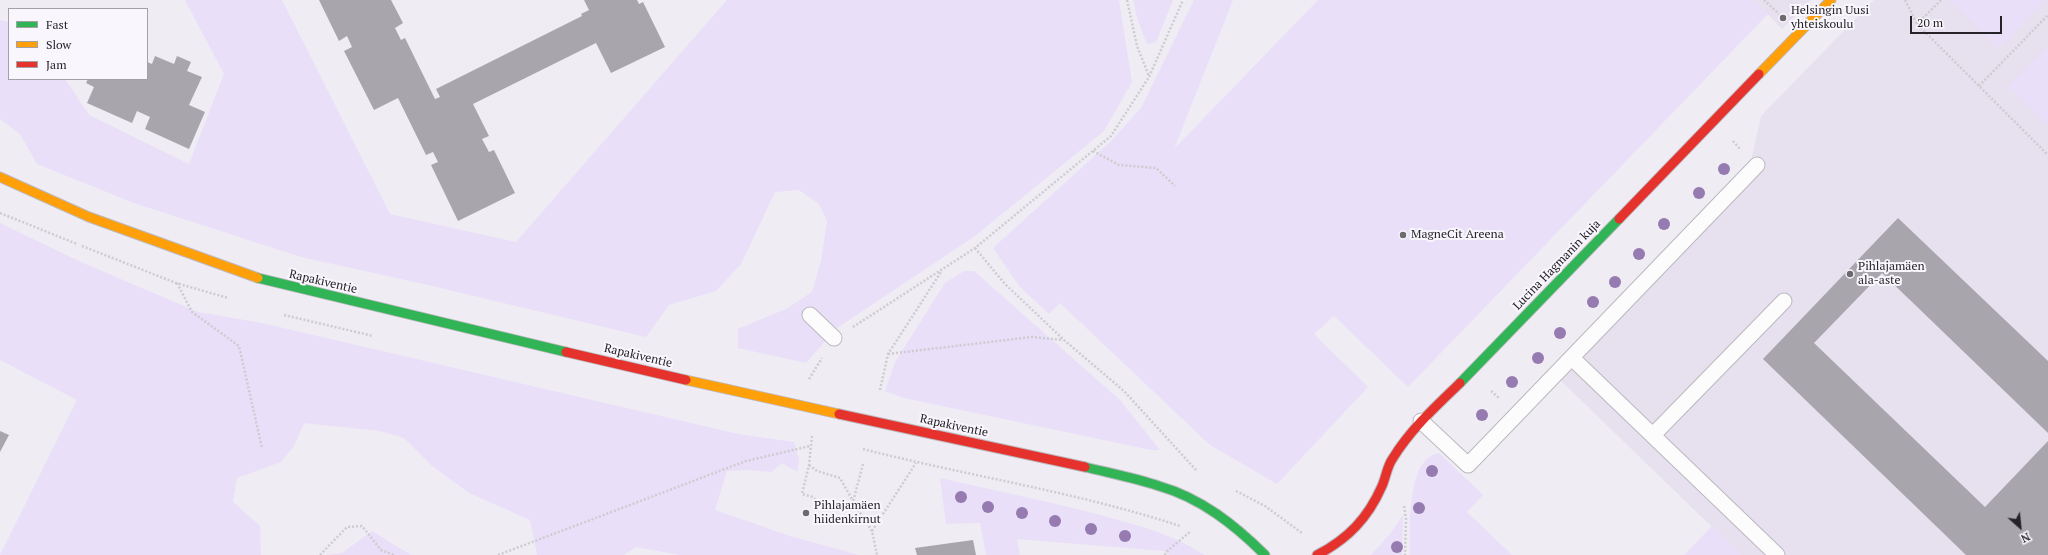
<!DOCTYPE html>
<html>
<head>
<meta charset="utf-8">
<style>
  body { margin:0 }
  #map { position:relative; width:2048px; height:555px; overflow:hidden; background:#efecf4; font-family:"PT Serif",serif }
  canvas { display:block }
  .legend { position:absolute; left:8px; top:8px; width:140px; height:72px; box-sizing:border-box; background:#f9f7fd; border:1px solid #a4a2a8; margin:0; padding:5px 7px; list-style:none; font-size:12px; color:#252328 }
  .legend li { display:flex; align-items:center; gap:8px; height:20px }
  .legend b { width:20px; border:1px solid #a4a2a8 }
  .north { position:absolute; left:2000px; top:507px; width:40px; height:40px; -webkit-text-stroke:3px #f9f7fd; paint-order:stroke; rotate:153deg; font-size:11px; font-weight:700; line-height:16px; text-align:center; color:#252328 }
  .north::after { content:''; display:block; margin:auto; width:14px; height:18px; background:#252328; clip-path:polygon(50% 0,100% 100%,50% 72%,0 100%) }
  .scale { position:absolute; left:1910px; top:16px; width:92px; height:18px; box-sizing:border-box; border:2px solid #252328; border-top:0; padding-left:5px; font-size:12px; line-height:14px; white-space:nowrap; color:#252328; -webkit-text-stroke:3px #f9f7fd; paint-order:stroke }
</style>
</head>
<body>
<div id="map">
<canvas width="2048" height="555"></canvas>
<ul class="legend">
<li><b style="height:5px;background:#30b455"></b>Fast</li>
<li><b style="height:5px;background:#ff9f0a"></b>Slow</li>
<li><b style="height:5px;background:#e5322d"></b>Jam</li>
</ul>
<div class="north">N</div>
<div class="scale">20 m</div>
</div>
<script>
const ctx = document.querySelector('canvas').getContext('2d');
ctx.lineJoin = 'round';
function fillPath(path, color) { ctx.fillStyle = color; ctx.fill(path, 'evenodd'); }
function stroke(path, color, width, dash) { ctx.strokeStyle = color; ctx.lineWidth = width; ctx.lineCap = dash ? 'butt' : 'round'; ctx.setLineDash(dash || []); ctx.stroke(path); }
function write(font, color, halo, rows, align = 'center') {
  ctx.font = font + ' "PT Serif",serif'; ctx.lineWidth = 4; ctx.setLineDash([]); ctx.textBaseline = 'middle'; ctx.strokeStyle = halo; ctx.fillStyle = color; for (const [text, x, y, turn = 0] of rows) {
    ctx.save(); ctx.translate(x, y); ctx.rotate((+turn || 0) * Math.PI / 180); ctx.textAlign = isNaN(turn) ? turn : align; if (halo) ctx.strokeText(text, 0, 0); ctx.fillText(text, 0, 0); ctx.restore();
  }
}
fillPath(new Path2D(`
  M 1754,0 L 1811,0 L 1782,29 Z
  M 1874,0 L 2048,0 L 2048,555 L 1741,555 L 1554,374 L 1748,174 L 1761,116 Z`), '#e6e0ef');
fillPath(new Path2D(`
  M 185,0 L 282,0 L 390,214 L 516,242 L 727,0 L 1119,0 L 1132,82 L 1104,131 L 975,236 L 837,328 L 806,363 L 738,348 L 738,329 L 786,309 L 812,292 L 821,261 L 827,221 L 819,204 L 799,190 L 775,192 L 741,264 L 716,291 L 669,305 L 646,337 L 428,285 L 301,257 L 134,203 L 37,164 L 20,134 L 0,119 L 0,20 L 9,22 L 9,79 L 65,79 L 89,115 L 189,164 L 224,74 Z
  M 1133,0 L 1173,0 L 1156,42 L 1147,44 L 1138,21 Z
  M 1194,0 L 1233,0 L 1174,149 L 1318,0 L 1754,0 L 1768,14 L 1408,387 L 1334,316 L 1314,334 L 1368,387 L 1277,484 L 1210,445 L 1060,303 L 1049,314 L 1020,287 L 993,248 L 1111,141 L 1141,108 Z
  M 1951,0 L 2046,0 L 1999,49 L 1950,1 Z
  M 2048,45 L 2048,126 L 2008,87 Z
  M 0,223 L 83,263 L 198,312 L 262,323 L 738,434 L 794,442 L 799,460 L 797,472 L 782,463 L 771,472 L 750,470 L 727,471 L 715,510 L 790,536 L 859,555 L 680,555 L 636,547 L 624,555 L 537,555 L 530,520 L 469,493 L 431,465 L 404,438 L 380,431 L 304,423 L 294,446 L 281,462 L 237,478 L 233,502 L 260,526 L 261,555 L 0,555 L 77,400 L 0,360 Z
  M 964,271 L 974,271 L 1120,400 L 1160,450 L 1151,450 L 904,398 L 885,391 L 895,362 L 945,283 Z
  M 1439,453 L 1483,495 L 1467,512 L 1512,555 L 1410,555 C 1410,530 1406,458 1439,453 Z
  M 940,478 C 1001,492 1062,504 1122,521 C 1150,529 1180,538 1204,555 L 1170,555 L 1164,551 L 1017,539 L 1020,555 L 986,555 L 980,523 L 946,524 Z
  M 1403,515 L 1402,555 L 1371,555 L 1390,534 Z
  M 1712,526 L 1741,555 L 1684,555 Z
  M 372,531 L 411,555 L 326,555 L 342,553 Z`), '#e9dff8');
fillPath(new Path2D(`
  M 319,0 L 391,0 L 403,23 L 395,28 L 401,40 L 405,38 L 435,99 L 440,97 L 436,89 L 582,16 L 581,14 L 589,10 L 584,0 L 637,0 L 639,4 L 643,2 L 665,47 L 611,73 L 596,43 L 473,104 L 489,136 L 482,139 L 489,152 L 494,150 L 515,193 L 458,221 L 431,165 L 438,162 L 433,152 L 426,155 L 398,98 L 374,110 L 344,51 L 352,47 L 347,36 L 339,41 Z
  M 155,56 L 174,64 L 177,56 L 191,62 L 187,71 L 202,77 L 189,105 L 205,112 L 189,149 L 145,129 L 150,117 L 137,111 L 132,123 L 87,103 L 94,87 L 86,83 L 88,79 L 147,79 L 147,62 L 152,64 Z
  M 1898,218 L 2048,361 L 2048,433 L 1882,273 L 1814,343 L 1985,507 L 2048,441 L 2048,555 L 1966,555 L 1763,359 Z
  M 0,431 L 9,435 L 0,452 Z
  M 973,540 L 976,555 L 917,555 L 915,548 Z`), '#a8a6ac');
const lane = new Path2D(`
  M 810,315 L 834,338
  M 1572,358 L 1777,555
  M 1421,421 L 1468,465 L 1757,165
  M 1653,435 L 1784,301`);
const fast = new Path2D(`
  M 258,278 L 566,352
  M 1460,383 L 1619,219
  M 1085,467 C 1109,473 1135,478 1159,486 C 1201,498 1235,525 1265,555`);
const slow = new Path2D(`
  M 1759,74 L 1831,0
  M 0,177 L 89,217 L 258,278
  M 686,380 L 839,414`);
const jam = new Path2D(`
  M 1619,219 L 1759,74
  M 566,352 L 686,380
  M 839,414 L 1085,467
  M 1317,555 C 1348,539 1368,518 1382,486 C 1386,477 1387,466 1393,458 C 1410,430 1436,406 1460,383`);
stroke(lane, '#bbb9bf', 17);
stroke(fast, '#bbb9bf', 11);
stroke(slow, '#bbb9bf', 11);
stroke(jam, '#bbb9bf', 11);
stroke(new Path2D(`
  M 1127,0 L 1137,46 L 1149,76
  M 1764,0 L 1779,14
  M 1905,0 L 1917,24 L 2048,155
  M 1917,24 L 1941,0
  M 1979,86 L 2048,15
  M 1733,141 L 1740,149
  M 1093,151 L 1119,165 L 1156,168 L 1175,186
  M 0,213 L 77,244
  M 82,246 L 176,283 L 228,298
  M 975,248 L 1005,284 L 1064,340 L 1124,391 L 1196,470
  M 177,283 L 192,312 L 239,346 L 262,448
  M 284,315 L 373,336
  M 853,327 L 975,248 L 1111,136 L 1149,77 L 1183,0
  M 888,354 L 1032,337 L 1063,340
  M 809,379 L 822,358
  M 880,390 L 888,354 L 941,272
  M 1491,391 L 1499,398
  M 812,436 L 809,465 L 802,494 L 813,497 L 824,510
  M 863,449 C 968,476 1077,492 1180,526
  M 863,464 L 853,502 L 872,531 L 877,555
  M 809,465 L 817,471 L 840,478 L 853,501
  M 1236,491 L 1265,506 L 1302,533
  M 1404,506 L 1406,519 L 1405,555
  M 872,531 L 916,463
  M 320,555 L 347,527 L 362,526 L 381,550 L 394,555
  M 498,555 L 746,461 L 810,446
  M 1165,555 L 1166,552 L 1191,531`), '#cdcccf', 2.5, [2, 2]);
stroke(lane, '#fdfcfd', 15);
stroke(fast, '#30b455', 9);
stroke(slow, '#ff9f0a', 9);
stroke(jam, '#e5322d', 9);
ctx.fillStyle = '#957baf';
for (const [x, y] of [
  [1724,169],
  [1699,193],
  [1664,224],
  [1639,254],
  [1615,282],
  [1593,302],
  [1560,333],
  [1538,358],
  [1512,382],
  [1482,415],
  [1432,471],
  [961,497],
  [988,507],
  [1419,508],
  [1022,513],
  [1055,521],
  [1091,529],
  [1125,536],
  [1397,547]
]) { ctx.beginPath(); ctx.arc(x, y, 6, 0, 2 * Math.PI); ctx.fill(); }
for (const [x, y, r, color] of [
  [1783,18,4,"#6c696f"],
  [1403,235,4,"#6c696f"],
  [1850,274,4,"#6c696f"],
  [806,513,4,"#6c696f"]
]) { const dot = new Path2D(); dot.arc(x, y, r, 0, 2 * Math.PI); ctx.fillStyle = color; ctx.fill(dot); stroke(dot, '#f9f7fd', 1.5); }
write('12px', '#252328', '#f9f7fd', [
  ["Helsingin Uusi",1791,11],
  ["yhteiskoulu",1791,25],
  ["MagneCit Areena",1411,235],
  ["Pihlajamäen",1858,267],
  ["ala-aste",1858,281],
  ["Pihlajamäen",814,506],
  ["hiidenkirnut",814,520]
], 'left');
write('12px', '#252328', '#f9f7fd', [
  ["Lucina Hagmanin kuja",1557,265,-46],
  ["Rapakiventie",323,282,13],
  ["Rapakiventie",638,356,13],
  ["Rapakiventie",954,426,12]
]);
</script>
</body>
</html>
